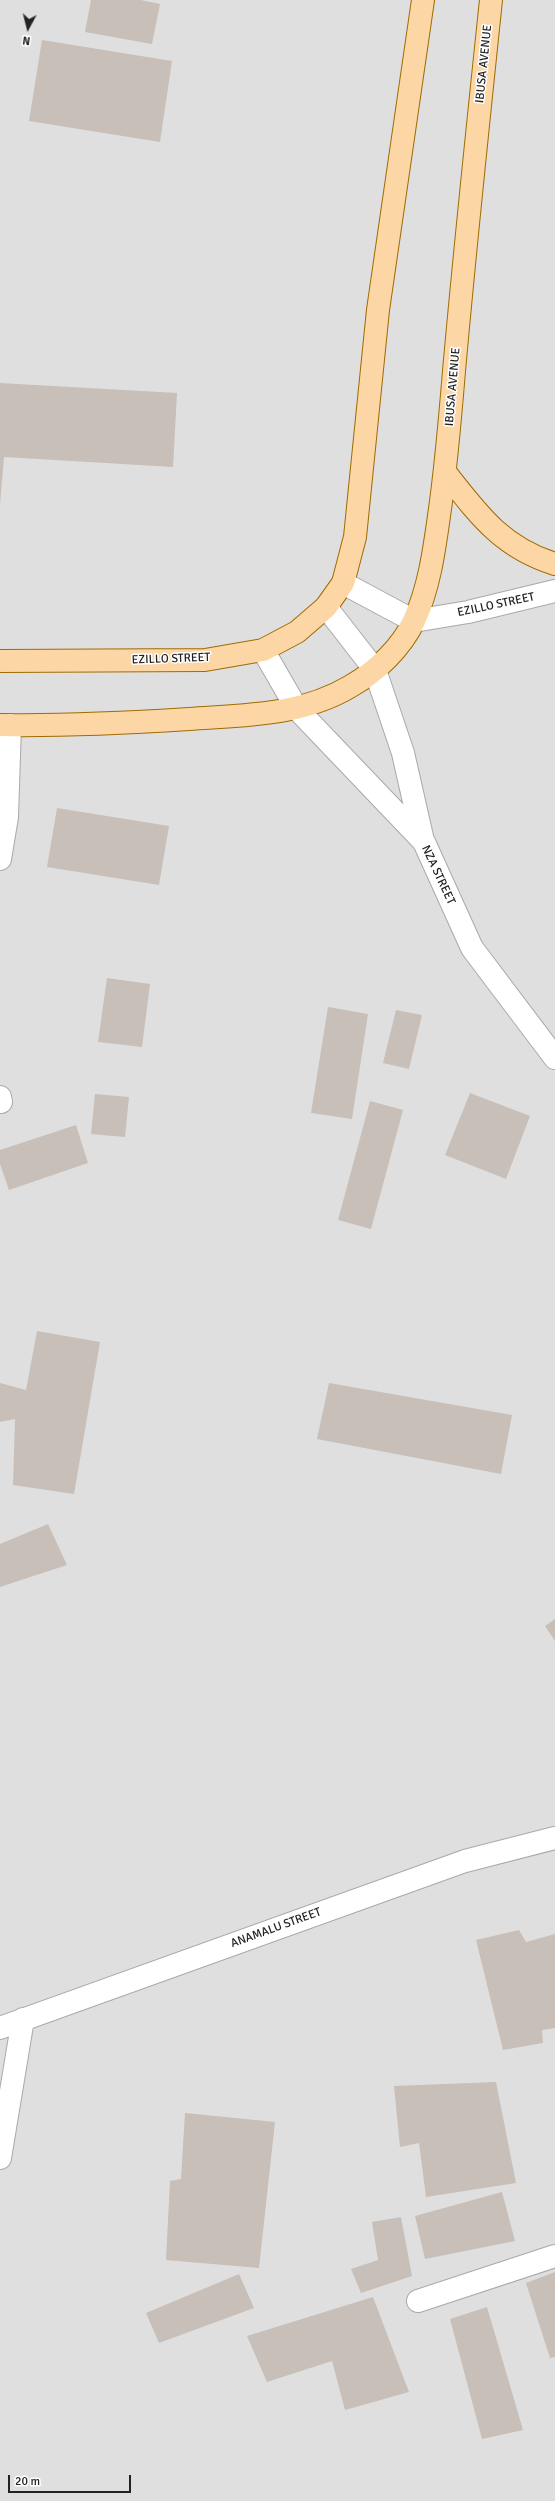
<!DOCTYPE html>
<html>
<head>
<meta charset="utf-8">
<style>
  body { margin:0 }
  #map { position:relative; width:555px; height:2501px; overflow:hidden; background:#f2efe9; font-family:Signika,sans-serif }
  canvas { display:block }
  .north { position:absolute; left:8px; top:8px; width:40px; height:40px; -webkit-text-stroke:3px #fff; paint-order:stroke; rotate:187deg; font-size:11px; font-weight:700; line-height:16px; text-align:center; color:#222 }
  .north::after { content:''; display:block; margin:auto; width:14px; height:18px; background:#222; clip-path:polygon(50% 0,100% 100%,50% 72%,0 100%) }
  .scale { position:absolute; left:8px; top:2475px; width:123px; height:18px; box-sizing:border-box; border:2px solid #222; border-top:0; padding-left:5px; font-size:12px; line-height:14px; white-space:nowrap; color:#222; -webkit-text-stroke:3px #fff; paint-order:stroke }
</style>
</head>
<body>
<div id="map">
<canvas width="555" height="2501"></canvas>
<div class="north">N</div>
<div class="scale">20 m</div>
</div>
<script>
const ctx = document.querySelector('canvas').getContext('2d');
ctx.lineJoin = 'round';
function fillPath(path, color) { ctx.fillStyle = color; ctx.fill(path, 'evenodd'); }
function stroke(path, color, width, dash) { ctx.strokeStyle = color; ctx.lineWidth = width; ctx.lineCap = dash ? 'butt' : 'round'; ctx.setLineDash(dash || []); ctx.stroke(path); }
function write(font, color, halo, rows, align = 'center') {
  ctx.font = font + ' Signika,sans-serif'; ctx.lineWidth = 3; ctx.setLineDash([]); ctx.textBaseline = 'middle'; ctx.strokeStyle = halo; ctx.fillStyle = color; for (const [text, x, y, turn = 0] of rows) {
    ctx.save(); ctx.translate(x, y); ctx.rotate((+turn || 0) * Math.PI / 180); ctx.textAlign = isNaN(turn) ? turn : align; if (halo) ctx.strokeText(text, 0, 0); ctx.fillText(text, 0, 0); ctx.restore();
  }
}
fillPath(new Path2D(`
  M 0,0 L 555,0 L 555,2501 L 0,2501 Z`), '#e0dfdf');
fillPath(new Path2D(`
  M 91,0 L 141,0 L 160,4 L 152,44 L 85,32 Z
  M 42,40 L 172,61 L 160,142 L 29,121 Z
  M 0,383 L 177,393 L 173,467 L 4,457 L 0,505 Z
  M 57,808 L 169,826 L 159,885 L 47,867 Z
  M 107,978 L 150,984 L 142,1047 L 98,1042 Z
  M 328,1007 L 368,1014 L 352,1119 L 311,1113 Z
  M 396,1010 L 422,1015 L 409,1069 L 383,1063 Z
  M 470,1093 L 530,1116 L 506,1179 L 445,1155 Z
  M 95,1094 L 129,1097 L 125,1137 L 91,1134 Z
  M 370,1101 L 403,1110 L 371,1229 L 338,1220 Z
  M 76,1125 L 88,1163 L 9,1190 L 0,1164 L 0,1150 Z
  M 37,1331 L 100,1342 L 74,1494 L 13,1485 L 15,1419 L 0,1422 L 0,1383 L 26,1390 Z
  M 329,1383 L 512,1415 L 501,1474 L 317,1439 Z
  M 48,1524 L 67,1565 L 0,1587 L 0,1544 Z
  M 555,1619 L 555,1641 L 545,1626 Z
  M 519,1930 L 526,1942 L 555,1934 L 555,2028 L 542,2030 L 543,2043 L 503,2050 L 476,1940 Z
  M 496,2082 L 516,2183 L 426,2197 L 419,2143 L 400,2147 L 394,2086 Z
  M 185,2113 L 275,2122 L 259,2268 L 166,2260 L 170,2181 L 181,2179 Z
  M 502,2192 L 515,2241 L 425,2259 L 415,2216 Z
  M 401,2217 L 412,2276 L 361,2293 L 351,2269 L 378,2260 L 372,2222 Z
  M 555,2272 L 555,2357 L 550,2358 L 526,2283 Z
  M 239,2274 L 254,2308 L 159,2343 L 146,2313 Z
  M 373,2297 L 409,2392 L 345,2410 L 332,2361 L 267,2382 L 247,2336 Z
  M 487,2307 L 523,2430 L 482,2439 L 450,2319 Z`), '#c7bfb8');
const minor = new Path2D(`
  M 343,583 L 414,621 L 468,612 L 555,591
  M 326,607 L 375,670 L 403,753 L 423,841
  M 263,650 L 297,709 L 424,842 L 472,948 L 555,1058
  M 0,859 L 7,817 L 10,725
  M 0,1097 L 1,1102
  M 0,2028 L 465,1861 L 555,1838
  M 0,2158 L 23,2019
  M 418,2301 L 555,2256`);
const major = new Path2D(`
  M 445,472 C 478,514 501,547 555,564
  M 0,661 L 205,660 L 263,650 L 297,632 L 326,607 L 343,583 L 355,537 L 378,310 L 423,0
  M 0,725 C 63,726 126,723 189,719 C 245,715 301,716 351,686 C 377,671 401,648 414,621 C 429,588 434,552 439,516 C 446,468 450,420 454,371 C 465,247 478,124 491,0`);
stroke(minor, '#a9a9a9', 24);
stroke(major, '#a06b00', 24);
stroke(minor, '#fff', 22);
stroke(major, '#fcd6a4', 22);
write('12px', '#222', '#fff', [
  ["IBUSA AVENUE",484,64,-84],
  ["IBUSA AVENUE",453,387,-85],
  ["EZILLO STREET",496,605,-12],
  ["EZILLO STREET",171,659,-2],
  ["NZA STREET",438,875,65],
  ["ANAMALU STREET",276,1928,-20]
]);
</script>
</body>
</html>
